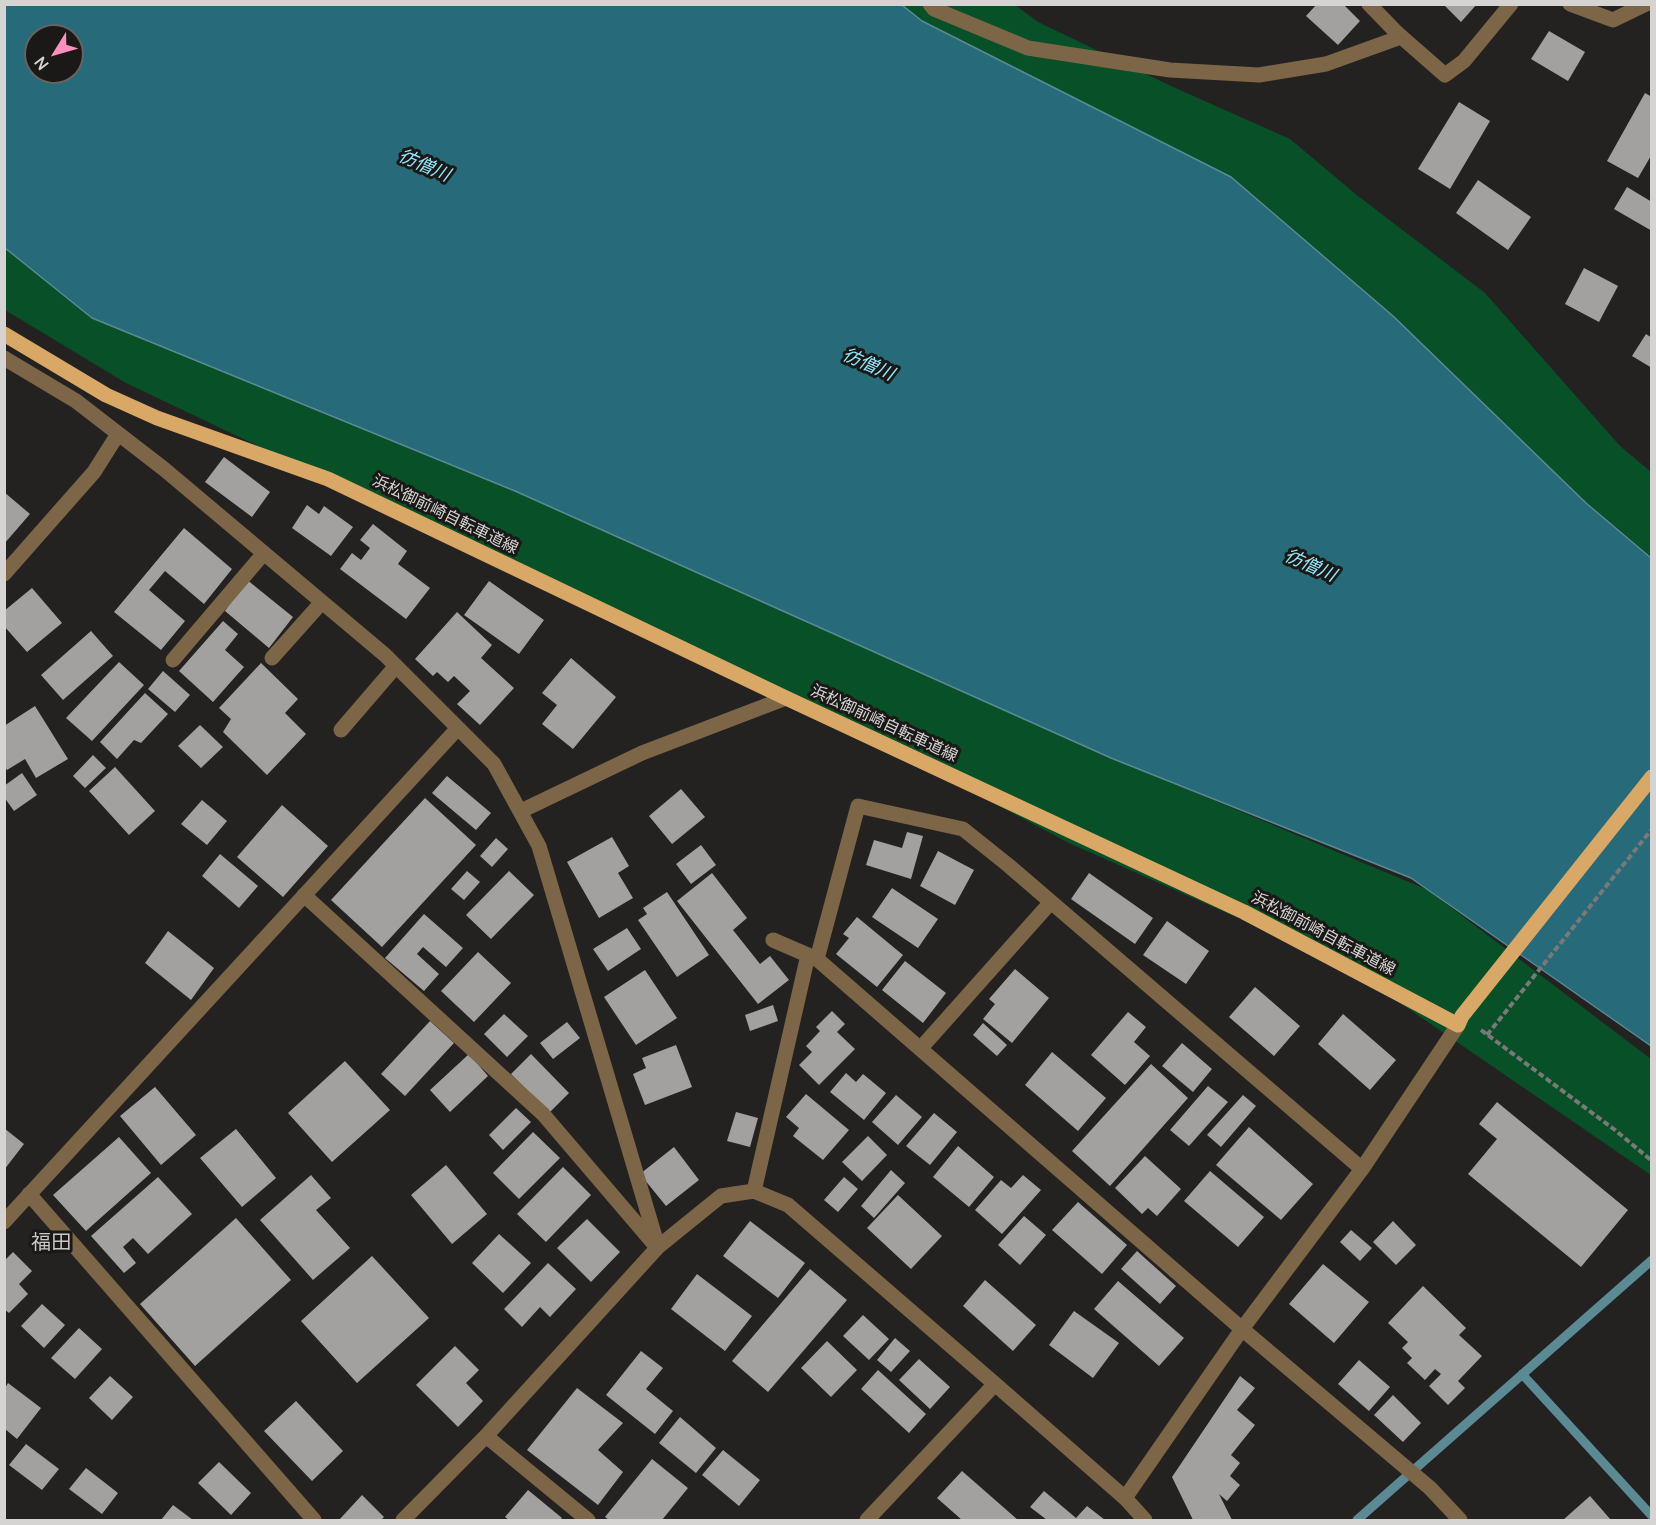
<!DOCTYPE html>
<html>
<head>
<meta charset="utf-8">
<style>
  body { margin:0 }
  #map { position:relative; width:1656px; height:1525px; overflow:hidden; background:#242221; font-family:Manrope,sans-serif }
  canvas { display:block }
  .frame { position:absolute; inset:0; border:6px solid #d5d4d3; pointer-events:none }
  .north { position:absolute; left:24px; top:24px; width:60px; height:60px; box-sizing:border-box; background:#1b1917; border:2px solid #656462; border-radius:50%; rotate:233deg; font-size:16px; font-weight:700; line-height:24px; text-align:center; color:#d5d4d3 }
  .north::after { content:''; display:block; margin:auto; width:21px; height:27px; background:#fe8ebb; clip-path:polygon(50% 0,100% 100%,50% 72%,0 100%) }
</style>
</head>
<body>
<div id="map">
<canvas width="1656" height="1525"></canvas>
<div class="frame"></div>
<div class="north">N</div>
</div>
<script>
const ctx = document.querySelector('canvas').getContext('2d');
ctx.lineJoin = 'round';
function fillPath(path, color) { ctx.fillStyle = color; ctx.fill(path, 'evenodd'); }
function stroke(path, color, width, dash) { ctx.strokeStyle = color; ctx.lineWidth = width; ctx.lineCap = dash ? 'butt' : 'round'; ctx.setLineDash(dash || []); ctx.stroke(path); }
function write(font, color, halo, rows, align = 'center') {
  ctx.font = font + ' Manrope,"Noto Sans JP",sans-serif'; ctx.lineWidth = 6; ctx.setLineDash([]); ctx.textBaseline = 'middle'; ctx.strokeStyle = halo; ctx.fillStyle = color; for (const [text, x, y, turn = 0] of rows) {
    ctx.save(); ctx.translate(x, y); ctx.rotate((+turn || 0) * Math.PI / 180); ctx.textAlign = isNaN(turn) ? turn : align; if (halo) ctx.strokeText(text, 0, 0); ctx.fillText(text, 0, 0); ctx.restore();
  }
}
fillPath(new Path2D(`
  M 899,5 L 1015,5 L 1038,22 L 1171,86 L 1290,139 L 1358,196 L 1485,293 L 1620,446 L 1651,472 L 1651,558 L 1586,503 L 990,84 Z
  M 5,244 L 1163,779 L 1428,890 L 1651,1059 L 1651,1175 L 1346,966 L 1069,843 L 867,736 L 126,383 L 5,310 Z`), '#085028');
const water = new Path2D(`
  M 4,5 L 902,5 L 922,21 L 1231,177 L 1393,316 L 1586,503 L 1651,558 L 1651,1046 L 1411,878 L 1111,758 L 515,491 L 92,318 L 5,248 ZM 36,36 L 72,36 L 72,72 L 36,72 Z`);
fillPath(water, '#276b7a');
stroke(water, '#5b8a95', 1.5);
stroke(new Path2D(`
  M 1522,1374 L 1652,1516
  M 1357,1520 L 1652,1260`), '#5b8a95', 9);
fillPath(new Path2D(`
  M 1317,4 L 1343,4 L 1360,21 L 1338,45 L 1306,16 Z
  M 1443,4 L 1477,4 L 1461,22 Z
  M 1549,31 L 1585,52 L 1568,81 L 1531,59 Z
  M 1645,93 L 1652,97 L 1652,154 L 1638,178 L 1607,161 Z
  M 1459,102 L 1490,121 L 1450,189 L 1418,169 Z
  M 1478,180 L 1531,217 L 1508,250 L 1456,213 Z
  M 1627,187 L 1652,202 L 1652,231 L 1614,209 Z
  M 1584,268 L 1618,286 L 1599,322 L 1565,304 Z
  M 1646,334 L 1652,338 L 1652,368 L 1632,356 Z
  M 224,457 L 270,492 L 252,517 L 205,482 Z
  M 4,492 L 30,514 L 4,544 Z
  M 307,505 L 319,514 L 324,506 L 353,527 L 331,556 L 292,528 Z
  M 373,524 L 407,551 L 398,564 L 430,588 L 406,619 L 340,569 L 352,553 L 361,560 L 370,548 L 360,540 Z
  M 184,528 L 232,569 L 204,604 L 165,571 L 149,590 L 185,621 L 161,650 L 114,612 Z
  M 246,579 L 293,617 L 269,648 L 225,611 Z
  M 489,581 L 544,620 L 519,654 L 464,615 Z
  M 32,588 L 62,623 L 27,652 L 4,626 L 4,611 Z
  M 457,612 L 492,645 L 481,658 L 514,688 L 480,725 L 457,704 L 470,691 L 454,676 L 448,682 L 437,672 L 433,676 L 415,659 Z
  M 223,621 L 238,634 L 225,650 L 244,667 L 213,702 L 179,671 Z
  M 91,631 L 113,656 L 63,700 L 41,675 Z
  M 571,658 L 616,697 L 573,749 L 542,724 L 557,705 L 542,693 Z
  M 119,662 L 144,685 L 92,741 L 66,718 Z
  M 261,663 L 298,699 L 285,713 L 306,734 L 267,775 L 223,732 L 231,719 L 219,708 Z
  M 163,671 L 190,695 L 175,712 L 148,689 Z
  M 145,693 L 168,714 L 141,743 L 134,740 L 117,759 L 100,742 Z
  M 35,706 L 68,759 L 36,778 L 25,759 L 7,770 L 4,766 L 4,726 Z
  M 200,725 L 223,747 L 201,768 L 178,746 Z
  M 93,755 L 106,768 L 85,788 L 73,776 Z
  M 115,767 L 155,811 L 129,835 L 89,791 Z
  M 22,773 L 37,795 L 14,811 L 4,797 L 4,786 Z
  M 447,776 L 491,813 L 476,830 L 432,793 Z
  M 681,789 L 705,817 L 672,844 L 649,816 Z
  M 425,798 L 476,845 L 382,947 L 331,900 Z
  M 202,800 L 227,821 L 207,845 L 181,824 Z
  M 282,805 L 328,846 L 283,897 L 237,857 Z
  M 907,832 L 923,836 L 911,879 L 866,865 L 874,840 L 902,848 Z
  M 612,837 L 629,866 L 618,873 L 633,898 L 599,918 L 567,862 Z
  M 496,838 L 508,849 L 492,867 L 480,856 Z
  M 701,845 L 716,865 L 691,884 L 676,864 Z
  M 938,851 L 974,870 L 955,905 L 920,886 Z
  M 220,854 L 258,886 L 239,908 L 202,876 Z
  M 467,871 L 480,882 L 464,900 L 451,889 Z
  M 509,871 L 534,895 L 491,939 L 466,915 Z
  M 712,873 L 747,918 L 733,930 L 760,964 L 770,956 L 789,980 L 758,1004 L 677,901 Z
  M 1089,873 L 1153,918 L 1135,944 L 1071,899 Z
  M 892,888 L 938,919 L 918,948 L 872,917 Z
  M 667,892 L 709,955 L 677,977 L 638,920 L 647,914 L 643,908 Z
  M 424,914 L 463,948 L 446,967 L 423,947 L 417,954 L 439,974 L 424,991 L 385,958 Z
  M 857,917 L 903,955 L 877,987 L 836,954 L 849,938 L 843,934 Z
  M 1167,921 L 1209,951 L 1186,984 L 1143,955 Z
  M 627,928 L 641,949 L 608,971 L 593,949 Z
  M 168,931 L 214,968 L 191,1000 L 145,963 Z
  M 478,952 L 511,983 L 474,1022 L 441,991 Z
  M 905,961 L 946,993 L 923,1023 L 882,990 Z
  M 1015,969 L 1049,998 L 1012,1043 L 983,1019 L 995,1004 L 989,999 Z
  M 645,970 L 677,1018 L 636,1045 L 604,997 Z
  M 1255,987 L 1300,1026 L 1274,1056 L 1229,1017 Z
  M 773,1005 L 778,1021 L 750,1031 L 745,1015 Z
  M 832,1011 L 845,1024 L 837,1032 L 855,1049 L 819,1085 L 799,1065 L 812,1052 L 806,1046 L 820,1031 L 816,1027 Z
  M 1128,1012 L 1146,1027 L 1134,1042 L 1150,1056 L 1125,1085 L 1091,1055 Z
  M 504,1014 L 528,1036 L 507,1057 L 484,1034 Z
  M 1343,1014 L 1396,1060 L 1370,1090 L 1318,1044 Z
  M 430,1021 L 454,1043 L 405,1096 L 381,1074 Z
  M 567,1022 L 580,1038 L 553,1059 L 540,1043 Z
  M 983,1023 L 1007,1045 L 997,1056 L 973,1035 Z
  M 1182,1043 L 1212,1069 L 1193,1092 L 1162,1066 Z
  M 676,1045 L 692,1087 L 645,1105 L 633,1074 L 646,1068 L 642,1058 Z
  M 1052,1052 L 1106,1098 L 1078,1131 L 1025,1085 Z
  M 469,1054 L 488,1076 L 450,1112 L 430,1090 Z
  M 531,1054 L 569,1093 L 549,1113 L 511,1074 Z
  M 345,1061 L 390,1110 L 332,1162 L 288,1113 Z
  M 1151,1064 L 1188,1098 L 1110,1186 L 1072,1151 Z
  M 846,1073 L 856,1082 L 863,1074 L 886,1093 L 864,1120 L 830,1092 Z
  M 1208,1086 L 1228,1102 L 1189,1146 L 1170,1130 Z
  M 155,1087 L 196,1135 L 161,1165 L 120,1116 Z
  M 806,1094 L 849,1130 L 823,1160 L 793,1136 L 799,1128 L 786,1117 Z
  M 896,1095 L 922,1117 L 898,1145 L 872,1122 Z
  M 1243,1095 L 1256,1106 L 1221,1147 L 1207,1135 Z
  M 1497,1102 L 1628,1210 L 1581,1267 L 1468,1174 L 1497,1139 L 1479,1124 Z
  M 516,1108 L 531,1122 L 503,1150 L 489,1135 Z
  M 736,1112 L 758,1118 L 750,1147 L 727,1141 Z
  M 934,1113 L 957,1132 L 930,1165 L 906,1146 Z
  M 1249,1127 L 1313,1184 L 1281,1220 L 1216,1165 Z
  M 4,1128 L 24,1144 L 4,1170 Z
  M 236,1129 L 276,1178 L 242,1207 L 200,1158 Z
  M 533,1132 L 560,1158 L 519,1199 L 493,1173 Z
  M 868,1136 L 887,1155 L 862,1181 L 842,1162 Z
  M 119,1137 L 151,1173 L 86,1231 L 53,1195 Z
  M 958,1146 L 994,1177 L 969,1207 L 933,1177 Z
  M 674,1147 L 699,1180 L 666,1206 L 640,1174 Z
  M 1145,1156 L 1181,1189 L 1157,1216 L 1148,1208 L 1142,1214 L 1115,1188 Z
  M 446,1165 L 487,1214 L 452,1244 L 411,1195 Z
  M 563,1167 L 591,1195 L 546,1242 L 517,1214 Z
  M 891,1170 L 905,1183 L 874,1218 L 861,1206 Z
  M 1210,1171 L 1264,1217 L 1238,1247 L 1184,1201 Z
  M 311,1175 L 331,1198 L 316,1210 L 350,1248 L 313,1280 L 260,1220 Z
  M 1023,1175 L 1041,1190 L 1002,1234 L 975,1210 L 1001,1180 L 1011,1188 Z
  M 158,1177 L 192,1214 L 148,1254 L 133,1238 L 123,1247 L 136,1263 L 124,1273 L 91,1236 Z
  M 844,1177 L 858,1189 L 838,1212 L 824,1200 Z
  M 898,1195 L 942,1236 L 911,1269 L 867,1228 Z
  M 1078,1202 L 1127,1245 L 1102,1274 L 1052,1230 Z
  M 1024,1216 L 1046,1235 L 1020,1265 L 998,1245 Z
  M 236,1218 L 291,1280 L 195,1366 L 140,1304 Z
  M 587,1219 L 620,1252 L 591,1282 L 557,1248 Z
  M 750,1221 L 805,1263 L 778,1298 L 723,1256 Z
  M 1393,1221 L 1416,1245 L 1396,1265 L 1373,1242 Z
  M 1351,1230 L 1372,1248 L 1360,1261 L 1340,1242 Z
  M 499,1234 L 531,1263 L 503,1293 L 472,1263 Z
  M 1137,1251 L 1176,1286 L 1160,1304 L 1121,1269 Z
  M 13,1252 L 32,1271 L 19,1284 L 28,1294 L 9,1313 L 4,1309 L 4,1261 Z
  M 372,1256 L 429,1318 L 357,1383 L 301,1321 Z
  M 548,1263 L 576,1289 L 550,1317 L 540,1307 L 522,1327 L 504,1309 Z
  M 1323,1264 L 1369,1302 L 1334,1343 L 1289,1304 Z
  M 810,1269 L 847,1300 L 768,1392 L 732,1361 Z
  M 697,1274 L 752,1316 L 725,1351 L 671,1309 Z
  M 985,1280 L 1036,1325 L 1013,1351 L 963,1306 Z
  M 1118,1281 L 1184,1338 L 1159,1366 L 1094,1309 Z
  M 1423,1286 L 1466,1328 L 1459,1335 L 1482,1356 L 1458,1381 L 1465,1388 L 1448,1405 L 1429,1386 L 1441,1374 L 1435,1369 L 1425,1380 L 1407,1363 L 1412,1358 L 1402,1348 L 1408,1342 L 1388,1323 Z
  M 42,1304 L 65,1325 L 44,1348 L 21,1326 Z
  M 1074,1311 L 1119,1343 L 1093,1378 L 1049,1345 Z
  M 863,1315 L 889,1339 L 869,1360 L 843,1336 Z
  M 79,1328 L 102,1349 L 75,1379 L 51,1358 Z
  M 895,1338 L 910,1351 L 891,1372 L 877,1360 Z
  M 827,1341 L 857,1370 L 831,1397 L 801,1368 Z
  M 455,1346 L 479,1370 L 466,1383 L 483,1401 L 458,1427 L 416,1385 Z
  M 641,1351 L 663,1368 L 646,1389 L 673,1411 L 655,1434 L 606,1395 Z
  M 919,1359 L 950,1387 L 930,1409 L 899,1380 Z
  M 1359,1360 L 1390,1387 L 1369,1411 L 1338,1384 Z
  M 878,1370 L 926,1414 L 909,1433 L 861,1389 Z
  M 110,1376 L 133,1397 L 112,1420 L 89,1398 Z
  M 1240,1376 L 1255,1388 L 1237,1410 L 1255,1425 L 1231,1455 L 1240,1463 L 1230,1476 L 1240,1485 L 1227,1501 L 1219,1494 L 1232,1520 L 1193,1520 L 1172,1477 Z
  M 8,1383 L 41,1408 L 17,1439 L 5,1429 L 5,1388 Z
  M 577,1388 L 623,1423 L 598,1450 L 623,1472 L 598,1505 L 527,1450 Z
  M 1393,1395 L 1421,1423 L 1403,1442 L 1374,1415 Z
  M 296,1401 L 343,1451 L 312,1481 L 264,1431 Z
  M 680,1417 L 716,1448 L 696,1473 L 659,1443 Z
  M 26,1444 L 59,1469 L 42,1490 L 9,1465 Z
  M 723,1450 L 760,1480 L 739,1506 L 702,1475 Z
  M 652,1459 L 688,1488 L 662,1520 L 609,1520 L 605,1517 Z
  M 219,1462 L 251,1493 L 231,1515 L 198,1483 Z
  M 86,1468 L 118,1493 L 102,1514 L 69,1489 Z
  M 962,1471 L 1018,1520 L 962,1520 L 937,1498 Z
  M 528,1490 L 562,1518 L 560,1520 L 509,1520 L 505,1517 Z
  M 1044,1491 L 1076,1518 L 1087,1506 L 1105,1520 L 1047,1520 L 1030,1507 Z
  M 362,1495 L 384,1517 L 381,1520 L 339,1520 Z
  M 1590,1496 L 1611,1520 L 1563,1520 Z
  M 173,1505 L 193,1520 L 161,1520 Z`), '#a3a19f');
stroke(new Path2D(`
  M 1481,1030 L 1615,1130 L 1652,1161
  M 1487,1035 L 1652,829`), '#7a7978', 4, [6, 3]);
stroke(new Path2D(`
  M 930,4 L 934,9 L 1028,48 L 1170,70 L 1259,75 L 1326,64 L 1401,37
  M 1369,4 L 1397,33 L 1445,75 L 1464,61 L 1511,4
  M 1570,4 L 1613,20 L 1646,4
  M 4,358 L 76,401 L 164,469 L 385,655 L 494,764 L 539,846 L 658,1247
  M 4,574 L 94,472 L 118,434
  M 272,658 L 322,602
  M 173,660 L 264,553
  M 341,730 L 396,666
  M 521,811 L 642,753 L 786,698
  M 304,895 L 543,1114 L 654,1244
  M 773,940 L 817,959 L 1242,1329 L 1430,1488 L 1460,1520
  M 817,959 L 858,806 L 963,829 L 1008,865 L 1362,1169
  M 920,1049 L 1051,902
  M 754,1191 L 808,955
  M 29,1194 L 314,1520
  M 4,1222 L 458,728
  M 486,1436 L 588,1520
  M 1125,1498 L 1242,1329 L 1362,1169 L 1458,1025
  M 403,1520 L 486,1436 L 658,1247 L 721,1196 L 754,1191 L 788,1205 L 995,1384 L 1125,1498 L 1145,1520
  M 867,1520 L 995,1384`), '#7d6547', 15);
stroke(new Path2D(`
  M 4,334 L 106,395 L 157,418 L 328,479 L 786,698 L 1244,912 L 1458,1025 L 1462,1016 L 1652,777`), '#d9a867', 15);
write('16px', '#d5d4d3', '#1b1917', [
  ["浜松御前崎自転車道線",445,515,26],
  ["浜松御前崎自転車道線",884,724,25],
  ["浜松御前崎自転車道線",1323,934,28]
]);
write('italic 18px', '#91e9fd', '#1b1917', [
  ["彷僧川",424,166,23],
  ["彷僧川",868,365,24],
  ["彷僧川",1310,566,24]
]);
write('20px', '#cac7c5', '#1b1917', [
  ["福田",51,1243]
]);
</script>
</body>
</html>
